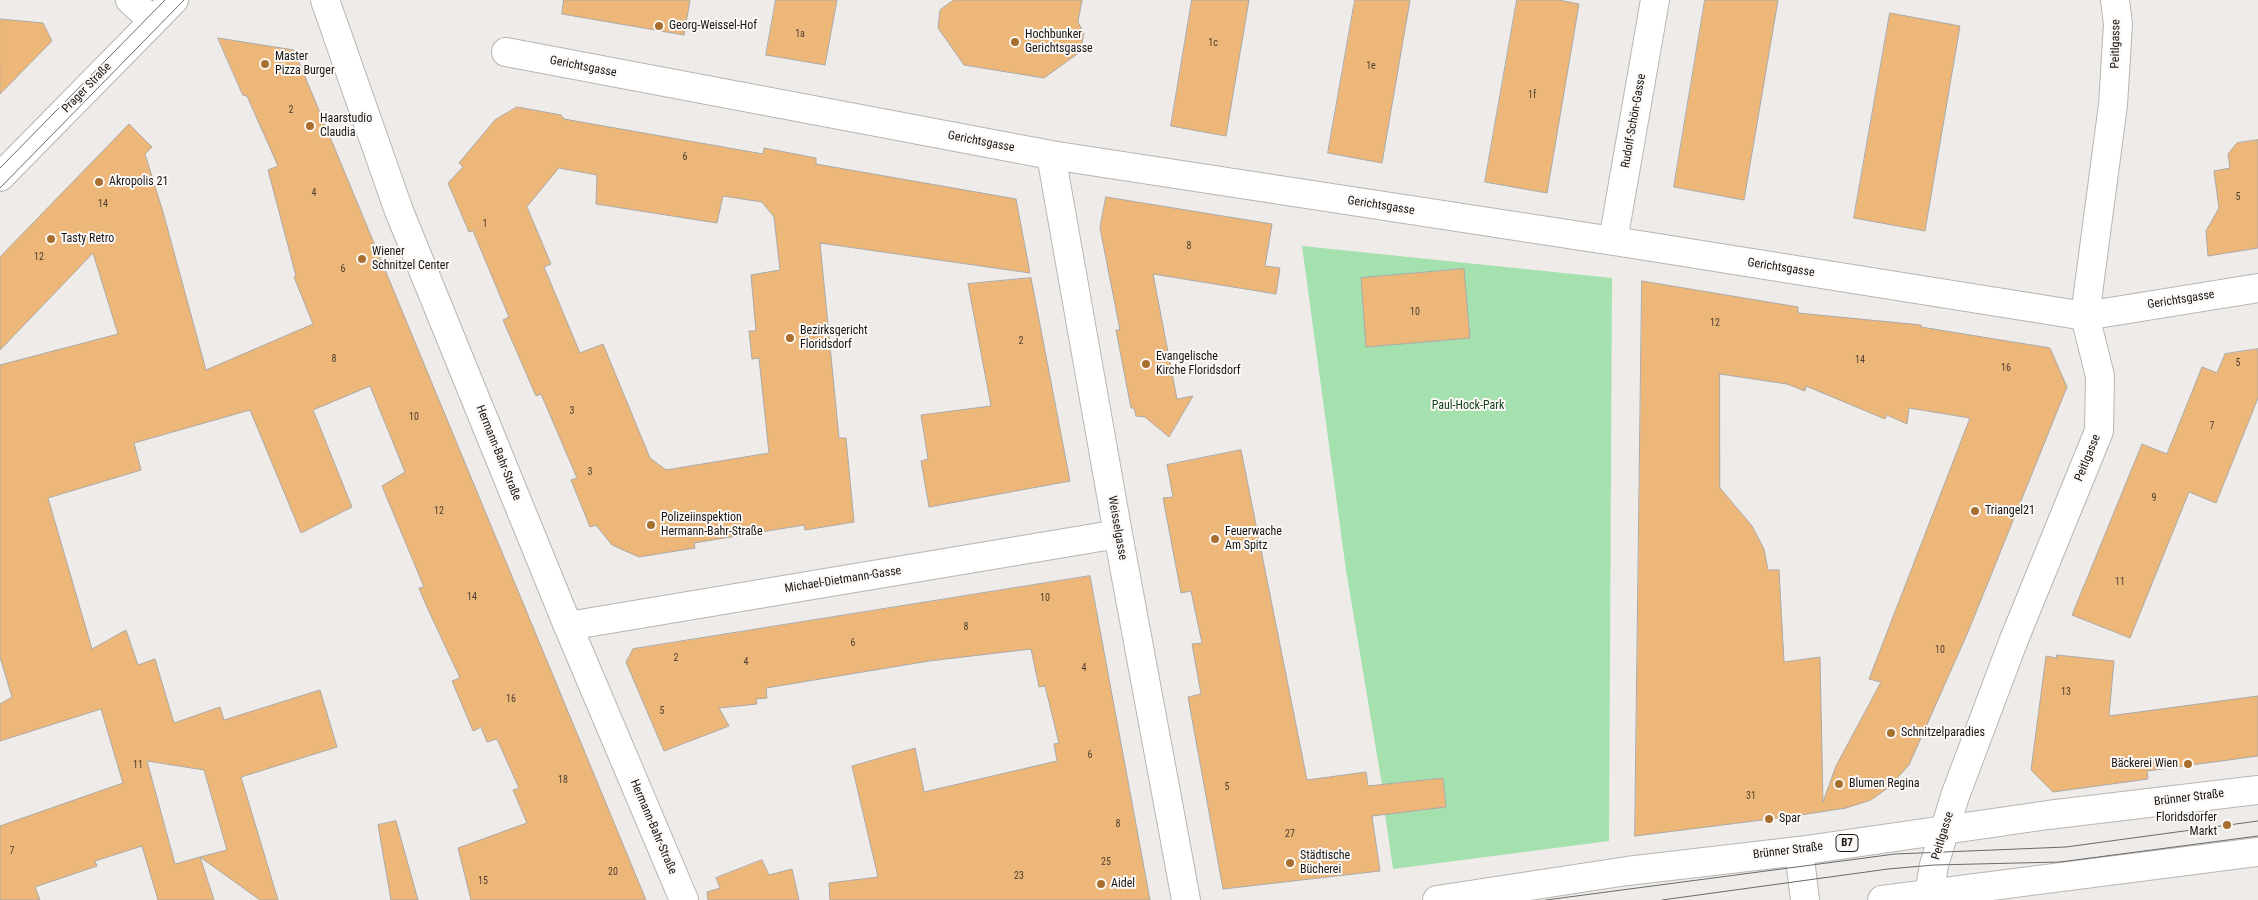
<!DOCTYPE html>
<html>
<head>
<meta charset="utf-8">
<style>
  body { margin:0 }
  canvas { display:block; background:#eeebe8 }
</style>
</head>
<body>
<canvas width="2258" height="900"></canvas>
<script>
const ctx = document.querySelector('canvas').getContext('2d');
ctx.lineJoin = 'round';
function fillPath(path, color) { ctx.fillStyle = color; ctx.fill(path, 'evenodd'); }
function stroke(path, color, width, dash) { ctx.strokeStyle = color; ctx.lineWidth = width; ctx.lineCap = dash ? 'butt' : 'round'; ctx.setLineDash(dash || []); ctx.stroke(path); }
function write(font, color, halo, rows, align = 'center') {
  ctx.font = font + ' "Roboto Condensed",sans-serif'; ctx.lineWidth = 4; ctx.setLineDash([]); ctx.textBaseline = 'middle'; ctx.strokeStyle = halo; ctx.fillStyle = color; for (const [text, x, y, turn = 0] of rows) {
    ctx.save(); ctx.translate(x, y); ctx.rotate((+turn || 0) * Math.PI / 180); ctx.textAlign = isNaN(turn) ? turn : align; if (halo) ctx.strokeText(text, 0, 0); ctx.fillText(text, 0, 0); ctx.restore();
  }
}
fillPath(new Path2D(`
  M 1302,246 L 1612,278 L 1609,841 L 1393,869 L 1385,814 L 1446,807 L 1443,778 L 1382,785 L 1346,570 Z`), '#a5e1af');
const building = new Path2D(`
  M 564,0 L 690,0 L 684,35 L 562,14 Z
  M 776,0 L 837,0 L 825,65 L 766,55 Z
  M 954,0 L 1082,0 L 1078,22 L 1084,33 L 1080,52 L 1044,78 L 964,65 L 938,28 L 940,10 Z
  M 1192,0 L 1249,0 L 1226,136 L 1171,126 Z
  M 1355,0 L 1410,0 L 1382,163 L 1328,153 Z
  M 1517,0 L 1559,0 L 1579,4 L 1547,193 L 1485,182 Z
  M 1705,0 L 1778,0 L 1744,200 L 1674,187 Z
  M 1890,13 L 1960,26 L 1925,231 L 1854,218 Z
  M 0,19 L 43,23 L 52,41 L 0,94 Z
  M 218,38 L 294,50 L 646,900 L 471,900 L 458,848 L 527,823 L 513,790 L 519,788 L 497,739 L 487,742 L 481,727 L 473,731 L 452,681 L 460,678 L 426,605 L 419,588 L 424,587 L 382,486 L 405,472 L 370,386 L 313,410 L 352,507 L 301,533 L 250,410 L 134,443 L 141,470 L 48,498 L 92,649 L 126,630 L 138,665 L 155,659 L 174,723 L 220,707 L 224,720 L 320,690 L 337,747 L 241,777 L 278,900 L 260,900 L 200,857 L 227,850 L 204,770 L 147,761 L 175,864 L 200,857 L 214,900 L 158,900 L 142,846 L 95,861 L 97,866 L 35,887 L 40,900 L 0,900 L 0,826 L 123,783 L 101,709 L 0,741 L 0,704 L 12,697 L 0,657 L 0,365 L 118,334 L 93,253 L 0,350 L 0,257 L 129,124 L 152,147 L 145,154 L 163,212 L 206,370 L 313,324 L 294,277 L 296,276 L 268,170 L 278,166 L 247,96 L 243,95 Z
  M 517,107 L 561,115 L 564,119 L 763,154 L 764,148 L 816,158 L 816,164 L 1016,199 L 1030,273 L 820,243 L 839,438 L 846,438 L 854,522 L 805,530 L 804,525 L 694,543 L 695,548 L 639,557 L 612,545 L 596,525 L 590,527 L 571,480 L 577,478 L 541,394 L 536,396 L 503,320 L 509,317 L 473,231 L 469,232 L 448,183 L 463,167 L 459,163 L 495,120 ZM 559,168 L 597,175 L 596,204 L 717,223 L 723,196 L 762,202 L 774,217 L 780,270 L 751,275 L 756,331 L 749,331 L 752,359 L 759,358 L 769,453 L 666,470 L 650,458 L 603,344 L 580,353 L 544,267 L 551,264 L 527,207 Z
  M 2258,140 L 2258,248 L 2208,256 L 2206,231 L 2219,208 L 2214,171 L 2230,168 L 2228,154 L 2237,143 Z
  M 1106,197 L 1272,224 L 1265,266 L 1280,268 L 1276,294 L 1153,274 L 1177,399 L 1193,396 L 1169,437 L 1145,417 L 1136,416 L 1134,408 L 1131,408 L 1116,330 L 1120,330 L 1100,228 Z
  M 1464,269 L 1470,338 L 1366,347 L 1361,278 Z
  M 1031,278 L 1070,481 L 929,507 L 921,461 L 928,459 L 921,415 L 991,406 L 968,284 Z
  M 1642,281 L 1798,307 L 1798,313 L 1921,325 L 1921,327 L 2050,348 L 2067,387 L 1968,632 L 1909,765 L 1889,787 L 1871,800 L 1846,808 L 1794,816 L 1635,836 ZM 1720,374 L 1787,384 L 1805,391 L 1806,386 L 1885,419 L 1887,415 L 1907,424 L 1909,408 L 1970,418 L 1869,679 L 1881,682 L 1836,766 L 1823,802 L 1820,657 L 1784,662 L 1779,570 L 1768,570 L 1764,549 L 1752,526 L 1720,488 Z
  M 2258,349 L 2258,398 L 2216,503 L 2189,492 L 2130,638 L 2072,615 L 2142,444 L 2167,454 L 2202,367 L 2217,373 L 2225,354 Z
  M 1241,450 L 1307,780 L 1366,772 L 1368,786 L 1443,778 L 1446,807 L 1372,816 L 1380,871 L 1223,889 L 1188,697 L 1201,694 L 1192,644 L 1202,643 L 1191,591 L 1181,593 L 1163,498 L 1173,497 L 1167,465 Z
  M 1090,576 L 1150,900 L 830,900 L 829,883 L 878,877 L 852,766 L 915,748 L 924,792 L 1057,761 L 1054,744 L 1059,743 L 1045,686 L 1039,687 L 1031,649 L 929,661 L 766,688 L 767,698 L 756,699 L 757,704 L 719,708 L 729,726 L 664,751 L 626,662 L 633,649 Z
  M 2057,655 L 2114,661 L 2109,716 L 2258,696 L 2258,756 L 2147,771 L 2148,779 L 2053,792 L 2031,770 L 2046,656 L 2056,658 Z
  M 396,821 L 418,900 L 391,900 L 378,825 Z
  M 762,860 L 769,875 L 792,869 L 799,900 L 708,900 L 707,892 L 720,888 L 716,878 Z`);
fillPath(building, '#edb77a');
stroke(building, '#aca9a6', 1);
const minor = new Path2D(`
  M 130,0 L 153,21
  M 506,52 L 1051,155 L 1633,244 L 2085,316 L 2258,288
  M 1051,155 L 1118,534 L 1186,900
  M 1613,241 L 1655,0
  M 568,626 L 1118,534
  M 1799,851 L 1805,900
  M 1929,894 L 1934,865 L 1955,796 L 2013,642 L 2099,431 L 2100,376 L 2085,316 L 2113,105 L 2118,24 L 2115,0`);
const secondary = new Path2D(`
  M 325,0 L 399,211 L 568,626 L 684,900
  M 0,177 L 174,0`);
const primary = new Path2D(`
  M 1437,900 L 1627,871 L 1799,851 L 2048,815 L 2258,790
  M 1882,900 L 2258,852`);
stroke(minor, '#b8b6b2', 30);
stroke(secondary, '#b8b6b2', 30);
stroke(primary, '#b8b6b2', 30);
stroke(minor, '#fff', 28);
stroke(secondary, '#fff', 28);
stroke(primary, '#fff', 28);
stroke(new Path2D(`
  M 0,168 L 165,0
  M 0,188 L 184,0
  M 1546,900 L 1895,854 L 2066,847 L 2258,821
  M 1662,900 L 1888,869 L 1934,865 L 2060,862 L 2258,836`), '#6b6a68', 1);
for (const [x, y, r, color] of [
  [659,26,5,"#a76e2d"],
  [1015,42,5,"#a76e2d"],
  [265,64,5,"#a76e2d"],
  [310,126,5,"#a76e2d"],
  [99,182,5,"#a76e2d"],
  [51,239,5,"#a76e2d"],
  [362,259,5,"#a76e2d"],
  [790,338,5,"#a76e2d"],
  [1146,364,5,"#a76e2d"],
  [1975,511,5,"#a76e2d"],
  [651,525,5,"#a76e2d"],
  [1215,539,5,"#a76e2d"],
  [1891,733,5,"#a76e2d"],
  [2188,764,5,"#a76e2d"],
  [1839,784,5,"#a76e2d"],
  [1769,819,5,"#a76e2d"],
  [2227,825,5,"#a76e2d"],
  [1290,863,5,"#a76e2d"],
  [1101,884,5,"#a76e2d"]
]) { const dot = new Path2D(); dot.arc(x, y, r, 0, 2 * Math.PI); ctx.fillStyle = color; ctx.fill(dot); stroke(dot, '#fcf8f5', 2); }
write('10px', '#4c3e2e', null, [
  ["1a",800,34],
  ["1c",1213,43],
  ["1e",1371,66],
  ["1f",1532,95],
  ["2",291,110],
  ["6",685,157],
  ["4",314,193],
  ["5",2238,197],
  ["14",103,204],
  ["1",485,224],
  ["8",1189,246],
  ["12",39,257],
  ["6",343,269],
  ["10",1415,312],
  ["12",1715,323],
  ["2",1021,341],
  ["8",334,359],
  ["14",1860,360],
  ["5",2238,363],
  ["16",2006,368],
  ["3",572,411],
  ["10",414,417],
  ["7",2212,426],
  ["3",590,472],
  ["9",2154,498],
  ["12",439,511],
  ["11",2120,582],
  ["14",472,597],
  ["10",1045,598],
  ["8",966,627],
  ["6",853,643],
  ["10",1940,650],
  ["2",676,658],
  ["4",746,662],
  ["4",1084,668],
  ["13",2066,692],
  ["16",511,699],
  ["5",662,711],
  ["6",1090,755],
  ["11",138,765],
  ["18",563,780],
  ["5",1227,787],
  ["31",1751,796],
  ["8",1118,824],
  ["27",1290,834],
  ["7",12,851],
  ["25",1106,862],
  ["20",613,872],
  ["23",1019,876],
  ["15",483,881]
]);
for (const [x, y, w] of [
  [1847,843,22]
]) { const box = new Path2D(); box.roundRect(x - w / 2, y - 8.5, w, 17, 4); ctx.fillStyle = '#fcf8f5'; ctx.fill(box); stroke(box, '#171615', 1); }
write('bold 11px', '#171615', null, [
  ["B7",1847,843]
]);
write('12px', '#171615', '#fcf8f5', [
  ["Georg-Weissel-Hof",669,26],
  ["Hochbunker",1025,35],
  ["Gerichtsgasse",1025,49],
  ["Master",275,57],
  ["Pizza Burger",275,71],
  ["Haarstudio",320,119],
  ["Claudia",320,133],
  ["Akropolis 21",109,182],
  ["Tasty Retro",61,239],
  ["Wiener",372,252],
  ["Schnitzel Center",372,266],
  ["Bezirksgericht",800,331],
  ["Floridsdorf",800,345],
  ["Evangelische",1156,357],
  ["Kirche Floridsdorf",1156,371],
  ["Triangel21",1985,511],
  ["Polizeiinspektion",661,518],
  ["Hermann-Bahr-Straße",661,532],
  ["Feuerwache",1225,532],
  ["Am Spitz",1225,546],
  ["Schnitzelparadies",1901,733],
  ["Bäckerei Wien",2178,764,"right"],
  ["Blumen Regina",1849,784],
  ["Floridsdorfer",2217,818,"right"],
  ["Markt",2217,832,"right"],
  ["Spar",1779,819],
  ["Städtische",1300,856],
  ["Bücherei",1300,870],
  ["Aidel",1111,884]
], 'left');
write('12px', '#171615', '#fcf8f5', [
  ["Peitlgasse",2116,44,-89],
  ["Gerichtsgasse",583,67,11],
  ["Prager Straße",87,88,-46],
  ["Rudolf-Schön-Gasse",1634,121,-80],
  ["Gerichtsgasse",981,142,11],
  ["Gerichtsgasse",1381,206,9],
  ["Gerichtsgasse",1781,268,9],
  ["Gerichtsgasse",2181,300,-9],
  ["Hermann-Bahr-Straße",498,453,68],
  ["Peitlgasse",2088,458,-68],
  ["Weisselgasse",1117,528,80],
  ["Michael-Dietmann-Gasse",843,580,-9],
  ["Brünner Straße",2189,798,-7],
  ["Hermann-Bahr-Straße",653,827,67],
  ["Peitlgasse",1943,836,-73],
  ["Brünner Straße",1788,851,-7]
]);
write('12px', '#164522', '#fcf8f5', [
  ["Paul-Hock-Park",1468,406]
]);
</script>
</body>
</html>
